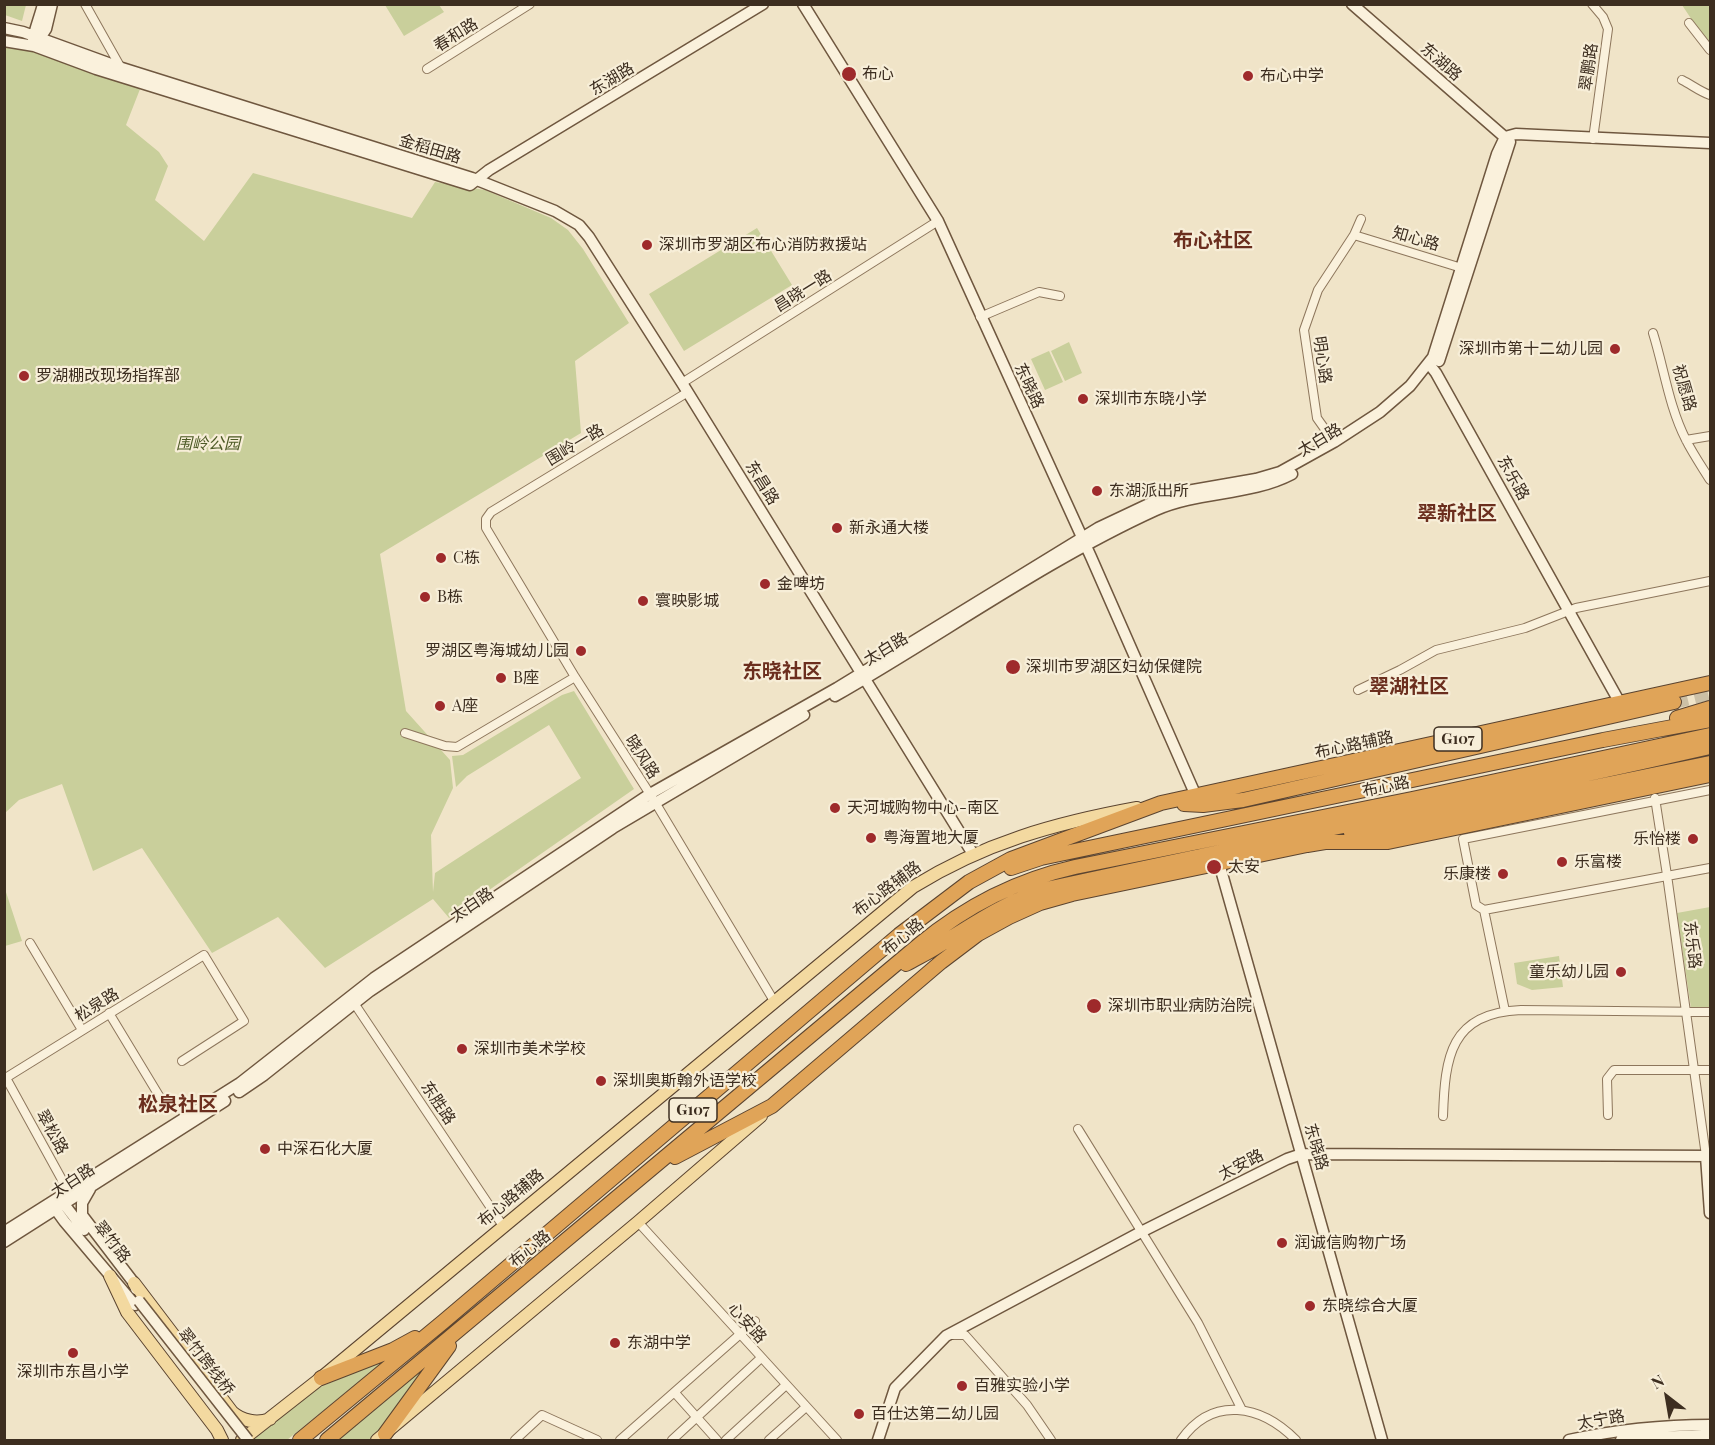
<!DOCTYPE html>
<html>
<head>
<meta charset="utf-8">
<style>
  body { margin:0 }
  #map { position:relative; width:1715px; height:1445px; overflow:hidden; background:#f0e4c8; font-family:"Playfair Display",serif }
  canvas { display:block }
  .frame { position:absolute; inset:0; border:6px solid #3d2e20; pointer-events:none }
  .north { position:absolute; left:1637px; top:1367px; width:60px; height:60px; -webkit-text-stroke:4px #f7eed8; paint-order:stroke; rotate:329deg; font-size:16px; font-weight:700; line-height:24px; text-align:center; color:#3d2e20 }
  .north::after { content:''; display:block; margin:auto; width:21px; height:27px; background:#3d2e20; clip-path:polygon(50% 0,100% 100%,50% 72%,0 100%) }
</style>
</head>
<body>
<div id="map">
<canvas width="1715" height="1445"></canvas>
<div class="frame"></div>
<div class="north">N</div>
</div>
<script>
const ctx = document.querySelector('canvas').getContext('2d');
ctx.lineJoin = 'round';
function fillPath(path, color) { ctx.fillStyle = color; ctx.fill(path, 'evenodd'); }
function stroke(path, color, width, dash) { ctx.strokeStyle = color; ctx.lineWidth = width; ctx.lineCap = dash ? 'butt' : 'round'; ctx.setLineDash(dash || []); ctx.stroke(path); }
function write(font, color, halo, rows, align = 'center') {
  ctx.font = font + ' "Playfair Display","Noto Sans SC",serif'; ctx.lineWidth = 4.5; ctx.setLineDash([]); ctx.textBaseline = 'middle'; ctx.strokeStyle = halo; ctx.fillStyle = color; for (const [text, x, y, turn = 0] of rows) {
    ctx.save(); ctx.translate(x, y); ctx.rotate((+turn || 0) * Math.PI / 180); ctx.textAlign = isNaN(turn) ? turn : align; if (halo) ctx.strokeText(text, 0, 0); ctx.fillText(text, 0, 0); ctx.restore();
  }
}
fillPath(new Path2D(`
  M 5,4 L 26,5 L 22,21 L 5,15 Z
  M 385,5 L 439,5 L 444,12 L 404,36 Z
  M 1682,5 L 1710,5 L 1710,45 L 1706,41 Z
  M 5,45 L 64,58 L 142,84 L 126,125 L 159,152 L 168,166 L 155,200 L 204,241 L 253,173 L 412,218 L 435,182 L 485,190 L 551,218 L 568,230 L 583,249 L 629,323 L 575,361 L 581,433 L 380,554 L 406,711 L 450,760 L 453,788 L 431,835 L 433,892 L 435,873 L 581,778 L 549,725 L 467,776 L 456,787 L 452,756 L 463,755 L 562,695 L 574,691 L 634,789 L 449,918 L 433,899 L 325,968 L 278,917 L 212,953 L 142,848 L 93,871 L 62,784 L 19,800 L 5,813 Z
  M 757,228 L 792,285 L 684,351 L 649,294 Z
  M 1069,342 L 1082,373 L 1065,381 L 1051,351 Z
  M 1049,351 L 1063,382 L 1045,390 L 1031,359 Z
  M 4,886 L 22,941 L 5,946 L 4,946 Z
  M 1710,907 L 1710,1008 L 1691,1008 L 1677,913 Z
  M 1559,956 L 1563,987 L 1532,990 L 1517,984 L 1514,963 Z
  M 388,1358 L 287,1440 L 252,1440 L 318,1388 Z
  M 432,1362 L 373,1440 L 335,1440 Z`), '#c9cf9b');
stroke(new Path2D(`
  M 1674,702 L 1710,693`), '#ccc0a6', 14, [14, 7]);
const street = new Path2D(`
  M 85,4 L 121,68
  M 1592,4 L 1603,17 L 1608,29 L 1593,139
  M 1689,23 L 1710,50
  M 427,69 L 530,4
  M 1682,80 C 1692,85 1699,91 1710,95
  M 1354,235 L 1465,269
  M 980,317 L 1039,292 L 1060,296
  M 1653,333 C 1664,368 1669,407 1686,440 C 1693,454 1702,467 1710,480
  M 682,383 L 938,221
  M 688,392 L 491,512 L 486,519 L 486,528 L 575,677 L 655,802 L 774,1001
  M 1686,440 L 1710,436
  M 1334,442 L 1317,418 L 1304,330 L 1318,290 L 1354,235 L 1361,219
  M 1358,690 L 1400,670 L 1436,650 L 1525,628 L 1576,608 L 1710,581
  M 405,733 L 445,746 L 457,747 L 575,677
  M 1655,798 L 1667,875 L 1706,1156
  M 1484,910 L 1710,868
  M 30,943 L 82,1030
  M 352,1000 L 503,1226
  M 1505,1011 L 1484,910 L 1476,905 L 1463,839 L 1710,790
  M 109,1013 L 161,1099
  M 6,1078 L 61,1178 L 68,1197
  M 4,1079 L 204,955 L 244,1021 L 182,1061
  M 1608,1115 L 1607,1079 L 1614,1070 L 1710,1070
  M 1443,1116 C 1445,1057 1450,1013 1521,1010 L 1710,1012
  M 1078,1129 L 1198,1323 L 1242,1410
  M 638,1222 L 837,1440
  M 949,1335 L 965,1335 L 1027,1405 L 1051,1440
  M 675,1393 L 717,1440
  M 515,1440 L 542,1415 L 597,1440
  M 620,1440 L 755,1321
  M 672,1440 L 761,1358
  M 726,1440 L 786,1385
  M 769,1440 L 806,1407
  M 1181,1440 C 1213,1395 1261,1405 1296,1440`);
const secondary = new Path2D(`
  M 803,4 L 938,221 L 1091,557 L 1196,796
  M 1352,4 L 1508,140
  M 4,28 L 23,32 L 122,68 L 472,178 L 555,211 L 579,225 L 589,237 L 682,383 L 973,854
  M 4,41 L 34,46 L 96,69 L 470,185 L 489,170 L 763,4
  M 33,41 C 33,33 41,14 43,4
  M 36,44 L 46,29 L 52,4
  M 1439,361 L 1510,142
  M 1429,364 L 1436,373 L 1620,703
  M 835,696 C 942,635 1044,561 1156,510 C 1199,491 1250,496 1292,474
  M 1219,863 L 1382,1440
  M 239,1092 L 264,1075 L 370,991 L 613,828 L 804,715
  M 1706,1156 L 1710,1213
  M 90,1189 L 82,1203 L 82,1215 L 134,1283 L 136,1289
  M 59,1201 L 64,1204 L 84,1230
  M 56,1203 L 56,1210 L 64,1221 L 135,1305
  M 4,1232 L 240,1083 L 374,978 L 650,794 L 837,688 L 1098,528 L 1170,494 L 1256,479 L 1280,472 L 1334,442 L 1380,412 L 1410,386 L 1433,357 L 1497,154 L 1505,137 L 1516,134 L 1710,143
  M 4,1242 L 225,1101
  M 878,1440 L 895,1388 L 946,1336 L 1141,1232 L 1287,1159 L 1302,1154 L 1710,1156
  M 1569,1440 C 1615,1430 1663,1425 1710,1425
  M 1621,1440 L 1650,1437 L 1710,1435`);
const primary = new Path2D(`
  M 110,1276 L 127,1312 L 217,1430 L 222,1440
  M 134,1283 L 232,1412 C 242,1421 257,1424 270,1419
  M 242,1440 L 321,1378 L 913,887 C 984,843 1055,823 1137,808
  M 377,1440 L 638,1222 L 761,1116`);
const highway = new Path2D(`
  M 1677,718 L 1710,708
  M 1184,804 L 1203,805 L 1243,800 L 1674,702
  M 1351,833 L 1376,832 L 1710,763
  M 1011,868 L 1041,858 L 1603,740 L 1710,720
  M 906,964 C 916,958 928,953 938,946 C 975,923 1008,900 1051,888 C 1270,840 1491,797 1710,747
  M 675,1157 L 772,1106 L 941,962 L 978,934 L 1009,917 L 1040,903 L 1072,894 L 1307,845 L 1325,842 L 1388,842 L 1710,775
  M 321,1378 L 393,1350 L 415,1338
  M 385,1434 L 449,1346
  M 300,1440 L 443,1322 L 899,935 L 969,882 L 1011,859 L 1161,803 L 1710,683
  M 327,1440 L 920,944 C 966,906 1017,880 1075,867 L 1412,799 L 1710,735`);
stroke(street, '#8d765c', 10);
stroke(secondary, '#6f573f', 13);
stroke(primary, '#5b4430', 14);
stroke(highway, '#5b4430', 16);
stroke(street, '#faf1dc', 8);
stroke(secondary, '#faf1dc', 10);
stroke(primary, '#f3d9a0', 12);
stroke(highway, '#e0a458', 14);
const secondaryBridge = new Path2D(`
  M 139,1301 L 248,1440`);
stroke(secondaryBridge, '#6f573f', 13, []);
stroke(secondaryBridge, '#faf1dc', 10);
for (const [x, y, r, color] of [
  [849,74,8,"#9e2a2b"],
  [1248,76,6,"#9e2a2b"],
  [647,245,6,"#9e2a2b"],
  [1615,349,6,"#9e2a2b"],
  [24,376,6,"#9e2a2b"],
  [1083,399,6,"#9e2a2b"],
  [1097,491,6,"#9e2a2b"],
  [837,528,6,"#9e2a2b"],
  [441,558,6,"#9e2a2b"],
  [765,584,6,"#9e2a2b"],
  [425,597,6,"#9e2a2b"],
  [643,601,6,"#9e2a2b"],
  [581,651,6,"#9e2a2b"],
  [1013,667,8,"#9e2a2b"],
  [501,678,6,"#9e2a2b"],
  [440,706,6,"#9e2a2b"],
  [835,808,6,"#9e2a2b"],
  [871,838,6,"#9e2a2b"],
  [1693,839,6,"#9e2a2b"],
  [1562,862,6,"#9e2a2b"],
  [1214,867,8,"#9e2a2b"],
  [1503,874,6,"#9e2a2b"],
  [1621,972,6,"#9e2a2b"],
  [1094,1006,8,"#9e2a2b"],
  [462,1049,6,"#9e2a2b"],
  [601,1081,6,"#9e2a2b"],
  [265,1149,6,"#9e2a2b"],
  [1282,1243,6,"#9e2a2b"],
  [1310,1306,6,"#9e2a2b"],
  [615,1343,6,"#9e2a2b"],
  [73,1353,6,"#9e2a2b"],
  [962,1386,6,"#9e2a2b"],
  [859,1414,6,"#9e2a2b"]
]) { const dot = new Path2D(); dot.arc(x, y, r, 0, 2 * Math.PI); ctx.fillStyle = color; ctx.fill(dot); stroke(dot, '#f7eed8', 2); }
for (const [x, y, w] of [
  [1458,739,48],
  [693,1110,48]
]) { const box = new Path2D(); box.roundRect(x - w / 2, y - 12, w, 24, 4.5); ctx.fillStyle = '#f7eed8'; ctx.fill(box); stroke(box, '#3d2e20', 1.5); }
write('bold 15px', '#3d2e20', null, [
  ["G107",1458,739],
  ["G107",693,1110]
]);
write('16px', '#3d2e20', '#f7eed8', [
  ["春和路",456,35,-32],
  ["东湖路",1441,62,41],
  ["翠鹏路",1589,67,-82],
  ["东湖路",612,79,-31],
  ["金稻田路",430,149,17],
  ["知心路",1416,239,16],
  ["昌晓一路",803,291,-32],
  ["明心路",1322,360,82],
  ["东晓路",1029,386,65],
  ["祝愿路",1684,388,74],
  ["太白路",1320,440,-31],
  ["围岭一路",575,445,-31],
  ["东乐路",1513,478,61],
  ["东昌路",762,483,58],
  ["太白路",886,649,-31],
  ["布心路辅路",1354,745,-12],
  ["晓风路",642,757,57],
  ["布心路",1386,787,-12],
  ["布心路辅路",887,889,-37],
  ["太白路",472,905,-34],
  ["布心路",903,937,-39],
  ["东乐路",1692,945,83],
  ["松泉路",97,1005,-32],
  ["东胜路",438,1103,56],
  ["翠松路",52,1132,61],
  ["东晓路",1316,1147,74],
  ["太安路",1241,1165,-27],
  ["太白路",73,1181,-33],
  ["布心路辅路",511,1198,-40],
  ["翠竹路",112,1242,52],
  ["布心路",530,1249,-40],
  ["心安路",747,1323,48],
  ["翠竹跨线桥",206,1362,52],
  ["太宁路",1601,1420,-10]
]);
write('16px', '#3d2e20', '#f7eed8', [
  ["布心",862,74],
  ["布心中学",1260,76],
  ["深圳市罗湖区布心消防救援站",659,245],
  ["深圳市第十二幼儿园",1603,349,"right"],
  ["罗湖棚改现场指挥部",36,376],
  ["深圳市东晓小学",1095,399],
  ["东湖派出所",1109,491],
  ["新永通大楼",849,528],
  ["C栋",453,558],
  ["金啤坊",777,584],
  ["B栋",437,597],
  ["寰映影城",655,601],
  ["罗湖区粤海城幼儿园",569,651,"right"],
  ["深圳市罗湖区妇幼保健院",1026,667],
  ["B座",513,678],
  ["A座",452,706],
  ["天河城购物中心-南区",847,808],
  ["粤海置地大厦",883,838],
  ["乐怡楼",1681,839,"right"],
  ["乐富楼",1574,862],
  ["太安",1228,867],
  ["乐康楼",1491,874,"right"],
  ["童乐幼儿园",1609,972,"right"],
  ["深圳市职业病防治院",1108,1006],
  ["深圳市美术学校",474,1049],
  ["深圳奥斯翰外语学校",613,1081],
  ["中深石化大厦",277,1149],
  ["润诚信购物广场",1294,1243],
  ["东晓综合大厦",1322,1306],
  ["东湖中学",627,1343],
  ["深圳市东昌小学",73,1372,"center"],
  ["百雅实验小学",974,1386],
  ["百仕达第二幼儿园",871,1414]
], 'left');
write('italic 16px', '#4d5a26', '#f7eed8', [
  ["围岭公园",208,444]
]);
write('bold 20px', '#6b2e1e', '#f7eed8', [
  ["布心社区",1213,241],
  ["翠新社区",1457,514],
  ["东晓社区",782,672],
  ["翠湖社区",1409,687],
  ["松泉社区",178,1105]
]);
</script>
</body>
</html>
